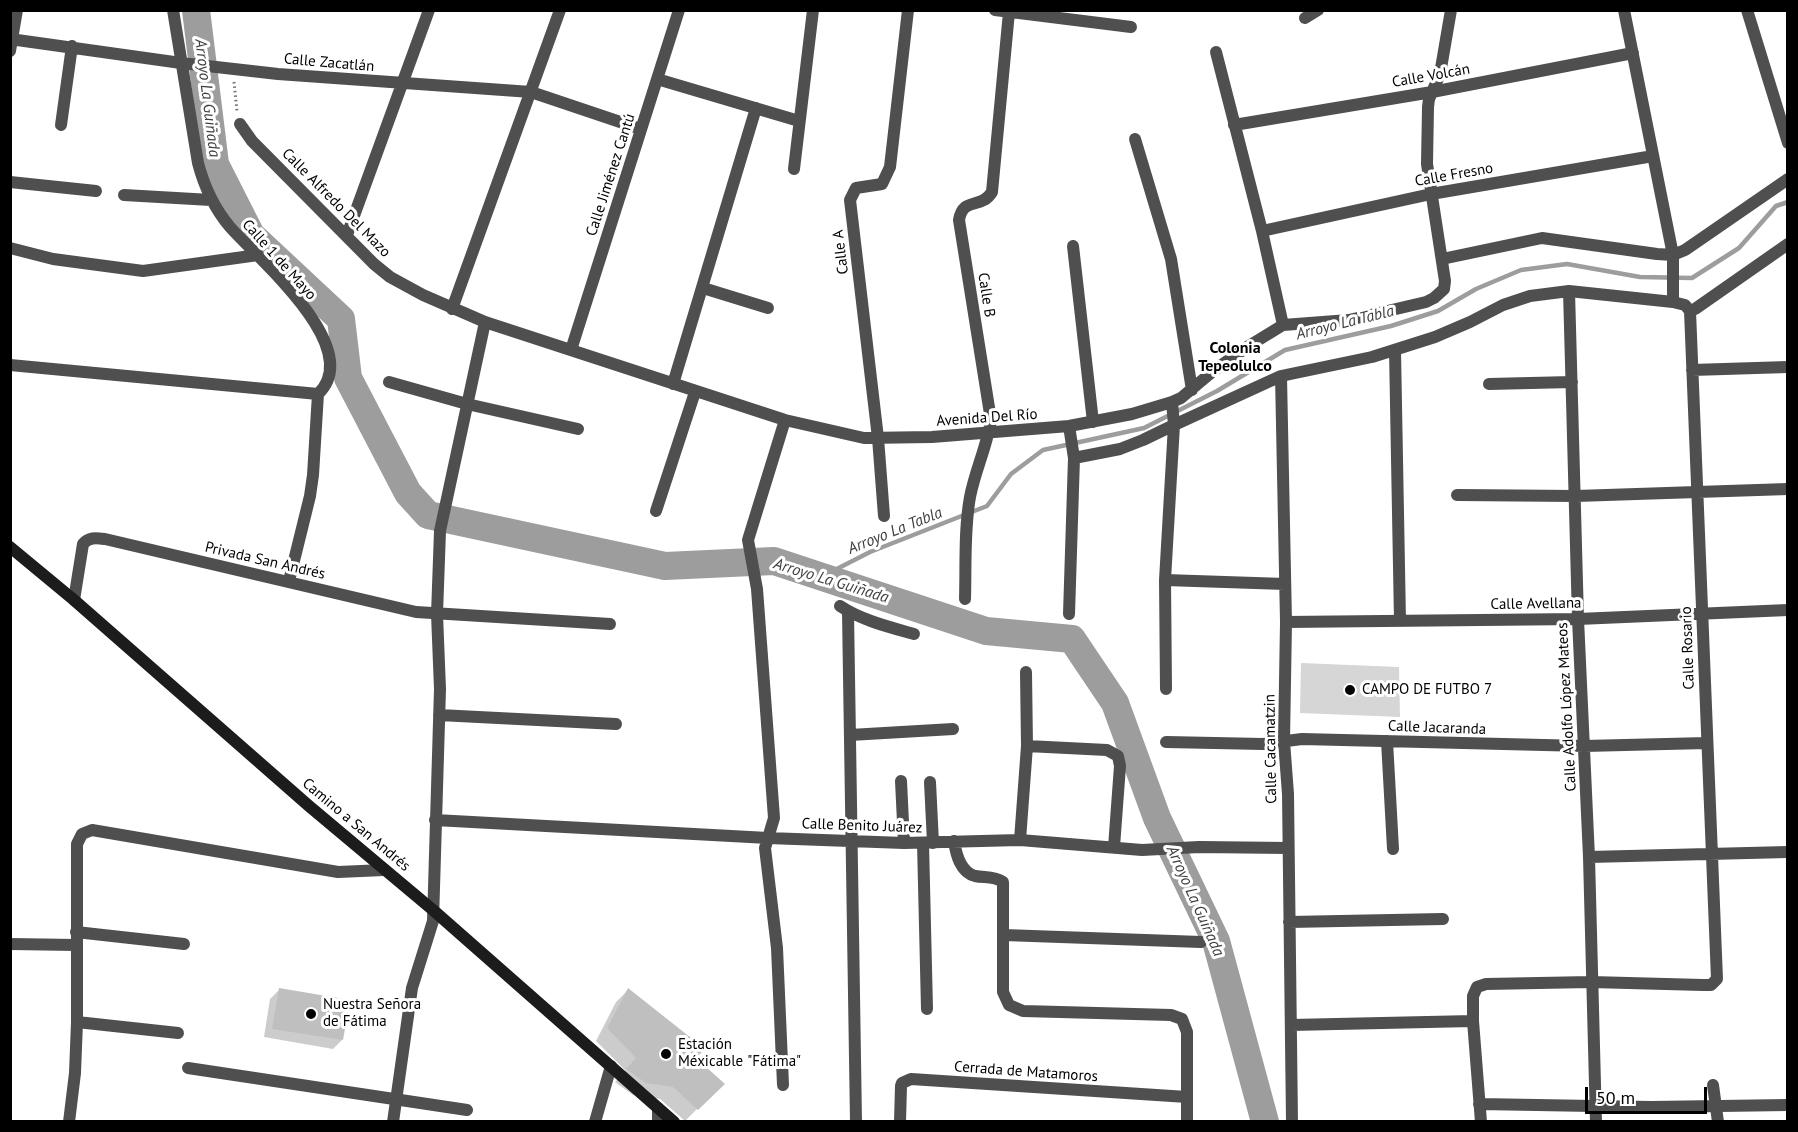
<!DOCTYPE html>
<html>
<head>
<meta charset="utf-8">
<style>
  body { margin:0 }
  #map { position:relative; width:1798px; height:1132px; overflow:hidden; background:#fff; font-family:"PT Sans",sans-serif }
  canvas { display:block }
  .frame { position:absolute; inset:0; border:12px solid #000; pointer-events:none }
  .scale { position:absolute; left:1585px; top:1087px; width:122px; height:27px; box-sizing:border-box; border:3px solid #000; border-top:0; padding-left:8px; font-size:18px; line-height:21px; white-space:nowrap; color:#000; -webkit-text-stroke:4px #fff; paint-order:stroke }
</style>
</head>
<body>
<div id="map">
<canvas width="1798" height="1132"></canvas>
<div class="frame"></div>
<div class="scale">50 m</div>
</div>
<script>
const ctx = document.querySelector('canvas').getContext('2d');
ctx.lineJoin = 'round';
function fillPath(path, color) { ctx.fillStyle = color; ctx.fill(path, 'evenodd'); }
function stroke(path, color, width, dash) { ctx.strokeStyle = color; ctx.lineWidth = width; ctx.lineCap = dash ? 'butt' : 'round'; ctx.setLineDash(dash || []); ctx.stroke(path); }
function write(font, color, halo, rows, align = 'center') {
  ctx.font = font + ' "PT Sans",sans-serif'; ctx.lineWidth = 6; ctx.setLineDash([]); ctx.textBaseline = 'middle'; ctx.strokeStyle = halo; ctx.fillStyle = color; for (const [text, x, y, turn = 0] of rows) {
    ctx.save(); ctx.translate(x, y); ctx.rotate((+turn || 0) * Math.PI / 180); ctx.textAlign = isNaN(turn) ? turn : align; if (halo) ctx.strokeText(text, 0, 0); ctx.fillText(text, 0, 0); ctx.restore();
  }
}
fillPath(new Path2D(`
  M 1301,663 L 1399,667 L 1400,717 L 1300,713 Z`), '#d6d6d6');
fillPath(new Path2D(`
  M 279,990 L 342,1040 L 333,1049 L 264,1037 L 270,999 Z
  M 628,990 L 694,1058 L 722,1084 L 685,1121 L 660,1099 L 633,1095 L 615,1082 L 626,1071 L 596,1041 L 616,1002 Z`), '#0003');
stroke(new Path2D(`
  M 821,577 L 870,552 L 987,506 L 1011,474 L 1043,450 L 1144,428 L 1217,391 L 1285,350 L 1391,326 L 1438,311 L 1476,289 L 1521,270 L 1567,264 L 1640,277 L 1692,278 L 1739,248 L 1776,206 L 1788,202`), '#9d9d9d', 4.5);
stroke(new Path2D(`
  M 196,10 L 215,164 L 251,235 L 341,319 L 348,378 L 408,493 L 428,515 L 665,566 L 774,561 L 986,631 L 1072,639 L 1115,703 L 1157,818 L 1216,941 L 1265,1122`), '#9d9d9d', 28);
fillPath(new Path2D(`
  M 279,988 L 350,1000 L 343,1040 L 272,1029 Z
  M 628,988 L 705,1049 L 696,1058 L 725,1084 L 698,1110 L 673,1087 L 646,1083 L 626,1069 L 636,1058 L 607,1028 Z`), '#bfbfbf');
stroke(new Path2D(`
  M 234,82 L 237,111`), '#717171', 3, [1.5, 3]);
stroke(new Path2D(`
  M 173,10 L 198,163 C 204,186 214,208 230,227 C 259,260 366,348 318,394 L 313,475 L 310,496 L 289,581
  M 995,10 L 1131,27
  M 1624,10 L 1673,255 L 1673,302
  M 1747,10 L 1788,143
  M 1305,18 L 1318,10
  M 10,39 L 181,63 L 278,74 L 531,92 L 641,129
  M 10,51 L 17,10
  M 1216,52 L 1262,231 L 1283,325
  M 657,79 L 799,121
  M 240,124 L 252,141 L 374,264 L 390,277 L 423,295 L 485,322 L 785,420 L 864,438 L 932,437 L 1069,426 L 1132,414 L 1172,402 L 1181,398 L 1212,372 L 1247,347 L 1283,325 L 1349,320 L 1426,302 L 1434,298 L 1444,289 L 1445,281 L 1427,164 L 1428,107 L 1429,99 L 1440,74 L 1451,10
  M 61,125 L 72,46
  M 1234,125 L 1432,92 L 1633,53
  M 1135,139 L 1171,259 L 1192,390
  M 794,169 L 813,10
  M 10,182 L 96,191
  M 124,195 L 211,200
  M 1262,231 L 1431,194 L 1653,156
  M 347,235 L 429,10
  M 1073,246 L 1093,422
  M 10,248 L 53,259 L 143,271 L 258,255
  M 1442,259 L 1542,238 L 1657,254 L 1673,255 L 1685,250 L 1788,179
  M 703,288 L 768,308
  M 1569,291 L 1578,619 L 1589,857 L 1596,1122
  M 452,309 L 560,10
  M 571,350 L 679,10
  M 1395,350 L 1400,621
  M 10,365 L 318,394
  M 1692,370 L 1788,367
  M 1281,376 L 1286,622 L 1284,741 L 1288,794 L 1292,1122
  M 389,382 L 467,404 L 578,429
  M 673,384 L 756,108
  M 1489,384 L 1572,382
  M 1074,458 L 1120,449 L 1143,440 L 1174,425 L 1281,376 L 1372,357 L 1435,337 L 1470,322 L 1503,305 L 1530,296 L 1569,291 L 1673,302 L 1685,305 L 1690,311 L 1695,309 L 1788,244
  M 1457,495 L 1576,496 L 1788,489
  M 656,511 L 695,392
  M 884,516 L 878,438 L 850,200 L 856,188 L 882,184 L 890,167 L 908,10
  M 1165,580 L 1285,584
  M 965,599 C 966,566 964,530 970,497 C 975,471 987,446 991,420 L 959,220 C 963,196 981,210 992,192 L 1009,12
  M 74,600 L 83,544 C 89,537 96,538 105,539 L 416,612 L 610,624
  M 840,606 C 861,620 889,627 914,634
  M 848,612 L 856,1122
  M 1069,614 L 1074,458 L 1069,426
  M 1286,622 L 1578,619 L 1788,610
  M 1166,689 L 1165,580 L 1174,425 L 1172,402
  M 439,715 L 616,724
  M 850,735 L 953,729
  M 1387,741 L 1393,849
  M 1166,742 L 1263,744 L 1302,739 L 1584,746 L 1707,743
  M 1027,746 L 1107,750 L 1118,756 L 1120,766 L 1114,847
  M 901,781 L 904,843
  M 930,782 L 933,843
  M 435,820 L 768,838 L 904,843 L 1020,840 L 1142,850 L 1199,847 L 1288,848
  M 1020,840 L 1027,746 L 1026,672
  M 954,841 C 956,854 960,872 975,876 C 985,878 994,876 1003,882 L 1003,992 L 1009,1005 L 1023,1011 L 1171,1015 L 1182,1019 L 1187,1032 L 1187,1122
  M 923,843 L 927,1009
  M 1589,857 L 1788,852
  M 1289,922 L 1443,919
  M 76,932 L 184,944
  M 1004,935 L 1201,942
  M 10,944 L 76,945
  M 77,1022 L 178,1033
  M 1291,1025 L 1473,1021
  M 188,1068 L 467,1110
  M 783,1085 L 777,948 L 765,848 L 774,818 L 757,589 L 748,540 L 785,420
  M 1713,1085 L 1718,1122
  M 1479,1104 L 1651,1107 L 1788,1105
  M 658,1108 L 658,1122
  M 69,1122 L 75,1073 L 77,1022 L 77,844 L 82,834 L 92,830 L 338,872 L 384,870
  M 393,1122 L 412,988 L 433,921 L 440,689 L 437,614 L 440,531 L 485,322
  M 595,1122 L 611,1066
  M 900,1122 L 901,1086 L 902,1083 L 911,1079 L 1187,1097
  M 1481,1122 L 1473,1021 L 1473,996 L 1477,987 L 1486,984 L 1591,982 L 1703,985 L 1711,985 L 1717,979 L 1690,311`), '#4f4f4f', 12);
stroke(new Path2D(`
  M 10,547 L 74,600 L 309,806 L 433,910 L 674,1122`), '#1c1c1c', 12);
for (const [x, y, r, color] of [
  [1350,690,6,"#000"],
  [311,1014,6,"#000"],
  [666,1054,6,"#000"]
]) { const dot = new Path2D(); dot.arc(x, y, r, 0, 2 * Math.PI); ctx.fillStyle = color; ctx.fill(dot); stroke(dot, '#fff', 2); }
write('15px', '#000', '#fff', [
  ["Calle Zacatlán",329,63,5],
  ["Calle Volcán",1431,76,-10],
  ["Calle Jiménez Cantú",611,175,-72],
  ["Calle Fresno",1454,175,-10],
  ["Calle Alfredo Del Mazo",336,203,45],
  ["Calle A",841,252,-97],
  ["Calle 1 de Mayo",279,260,48],
  ["Calle B",986,295,81],
  ["Avenida Del Río",987,418,-4],
  ["Privada San Andrés",265,561,13],
  ["Calle Avellana",1536,604,-1],
  ["Calle Rosario",1688,648,-92],
  ["Calle Adolfo López Mateos",1567,707,-93],
  ["Calle Jacaranda",1437,728,2],
  ["Calle Cacamatzin",1271,749,-91],
  ["Camino a San Andrés",356,825,40],
  ["Calle Benito Juárez",862,826,2],
  ["Cerrada de Matamoros",1026,1072,4]
]);
write('15px', '#000', '#fff', [
  ["CAMPO DE FUTBO 7",1362,690],
  ["Nuestra Señora",323,1005],
  ["de Fátima",323,1022],
  ["Estación",678,1045],
  ["Méxicable \"Fátima\"",678,1062]
], 'left');
write('italic 16px', '#3e3e3e', '#fff', [
  ["Arroyo La Guiñada",207,98,83],
  ["Arroyo La Tabla",1345,323,-14],
  ["Arroyo La Tabla",895,531,-22],
  ["Arroyo La Guiñada",831,581,17],
  ["Arroyo La Guiñada",1195,901,66]
]);
write('bold 16px', '#000', '#fff', [
  ["Colonia",1235,348],
  ["Tepeolulco",1235,366]
]);
</script>
</body>
</html>
